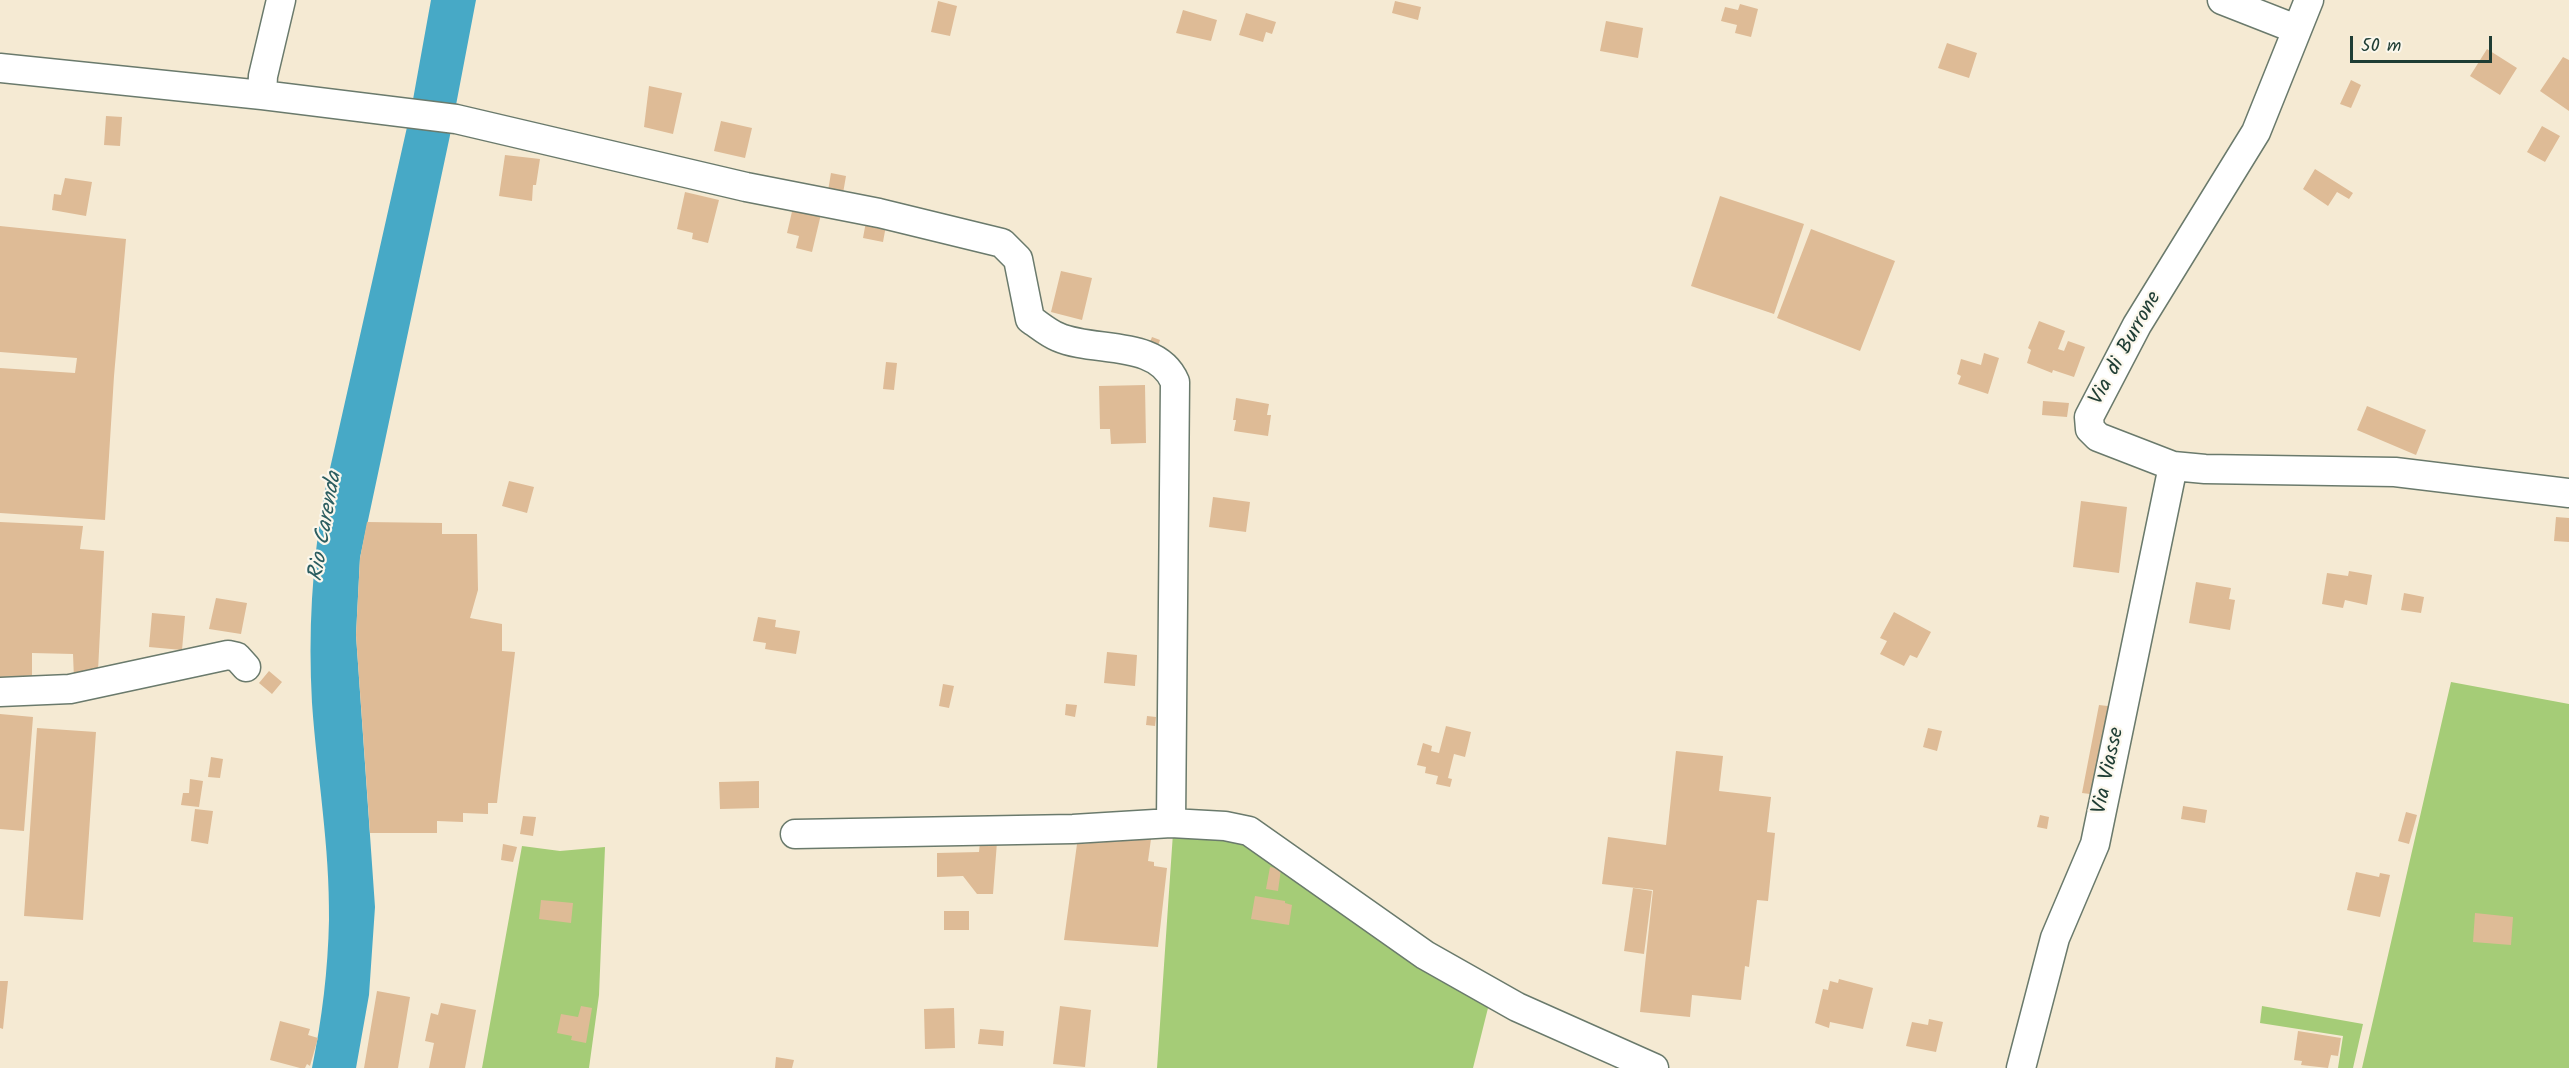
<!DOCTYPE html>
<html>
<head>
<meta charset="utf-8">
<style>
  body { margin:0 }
  #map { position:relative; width:2569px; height:1068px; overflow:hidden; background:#f5ead3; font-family:Kalam,sans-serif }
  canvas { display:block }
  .scale { position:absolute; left:2350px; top:36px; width:142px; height:27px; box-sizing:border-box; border:3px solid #1f3d34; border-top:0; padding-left:8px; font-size:18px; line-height:21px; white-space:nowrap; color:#1f3d34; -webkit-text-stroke:4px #fbf7ec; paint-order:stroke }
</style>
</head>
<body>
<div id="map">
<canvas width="2569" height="1068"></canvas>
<div class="scale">50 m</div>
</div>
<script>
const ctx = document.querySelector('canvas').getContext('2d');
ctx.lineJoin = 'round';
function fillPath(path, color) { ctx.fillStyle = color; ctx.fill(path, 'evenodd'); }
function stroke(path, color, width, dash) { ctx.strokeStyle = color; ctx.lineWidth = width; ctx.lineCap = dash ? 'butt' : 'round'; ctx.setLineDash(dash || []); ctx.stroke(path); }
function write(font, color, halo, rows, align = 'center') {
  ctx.font = font + ' Kalam,sans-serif'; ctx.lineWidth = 4.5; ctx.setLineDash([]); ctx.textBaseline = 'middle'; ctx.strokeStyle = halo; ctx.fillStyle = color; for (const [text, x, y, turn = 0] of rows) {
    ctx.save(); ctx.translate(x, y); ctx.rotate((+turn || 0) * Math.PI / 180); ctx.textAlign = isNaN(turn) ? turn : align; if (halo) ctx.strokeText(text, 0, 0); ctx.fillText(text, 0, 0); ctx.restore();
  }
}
fillPath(new Path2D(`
  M 2451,682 L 2569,704 L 2569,1068 L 2362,1068 Z
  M 1173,833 L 1232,835 L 1489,1004 L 1473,1068 L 1157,1068 Z
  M 522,846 L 560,851 L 605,847 L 599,995 L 589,1068 L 482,1068 Z
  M 2262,1006 L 2363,1024 L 2353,1068 L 2338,1068 L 2343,1036 L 2260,1023 Z`), '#a5cc77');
fillPath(new Path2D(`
  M 431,0 L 476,0 L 452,126 L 360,558 L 356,635 L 375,907 L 369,995 L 356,1068 L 312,1068 C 322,1019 328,970 329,920 C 330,847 317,775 312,703 C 308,633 312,564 324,495 L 412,105 Z`), '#47a9c6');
fillPath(new Path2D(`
  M 938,1 L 957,6 L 950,36 L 931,32 Z
  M 1395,1 L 1421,7 L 1418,20 L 1392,13 Z
  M 1740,4 L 1758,9 L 1751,37 L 1735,33 L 1737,25 L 1721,21 L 1725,7 L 1738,10 Z
  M 1183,10 L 1217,20 L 1211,41 L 1176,33 Z
  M 1246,13 L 1276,22 L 1272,34 L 1266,32 L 1263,42 L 1239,35 Z
  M 1606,21 L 1643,28 L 1638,58 L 1600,51 Z
  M 1947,43 L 1977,53 L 1969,78 L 1938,68 Z
  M 2487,49 L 2517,68 L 2500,95 L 2470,76 Z
  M 2563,57 L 2569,60 L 2569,111 L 2540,91 Z
  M 2351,80 L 2361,85 L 2351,108 L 2340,104 Z
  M 649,86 L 682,93 L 673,134 L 644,127 Z
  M 106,116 L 122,117 L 120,146 L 104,145 Z
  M 721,121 L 752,128 L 745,158 L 714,151 Z
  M 2542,126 L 2560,136 L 2545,162 L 2527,152 Z
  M 505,155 L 540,159 L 536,185 L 533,185 L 532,201 L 499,196 Z
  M 2315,169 L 2353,193 L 2349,199 L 2337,192 L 2328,206 L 2303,189 Z
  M 831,173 L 846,176 L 842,199 L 827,197 Z
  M 65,178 L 92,182 L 86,216 L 52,210 L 54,194 L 61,195 Z
  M 685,192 L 719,200 L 708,243 L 692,239 L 693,233 L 677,229 Z
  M 1720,196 L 1804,224 L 1774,314 L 1691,286 Z
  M 794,203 L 822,210 L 812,252 L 796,248 L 799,236 L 787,233 Z
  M 867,216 L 887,220 L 883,242 L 863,238 Z
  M 0,226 L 126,239 L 114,376 L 105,520 L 0,513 L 0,368 L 75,373 L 77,358 L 0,352 Z
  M 1811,229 L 1895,261 L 1860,351 L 1777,318 Z
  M 1061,271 L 1092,278 L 1082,320 L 1051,312 Z
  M 2039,321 L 2065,331 L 2058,349 L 2064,351 L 2068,341 L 2085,347 L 2074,377 L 2053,370 L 2052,373 L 2027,363 L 2031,350 L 2028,348 Z
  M 1152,337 L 1160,340 L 1156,352 L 1148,347 Z
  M 1984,353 L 1999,358 L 1988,394 L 1958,384 L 1961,376 L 1957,374 L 1961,359 L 1981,365 Z
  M 886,362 L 897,363 L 894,390 L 883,389 Z
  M 1145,385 L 1146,443 L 1111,444 L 1110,429 L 1100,429 L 1099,386 Z
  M 1236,398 L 1269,404 L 1267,415 L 1271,415 L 1268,436 L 1234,431 L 1236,420 L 1233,420 Z
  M 2043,401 L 2069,403 L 2067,417 L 2042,415 Z
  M 2367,406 L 2426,430 L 2416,455 L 2357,430 Z
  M 509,481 L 534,487 L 527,513 L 502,506 Z
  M 1213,497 L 1250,502 L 1246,532 L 1209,527 Z
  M 2081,501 L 2127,507 L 2119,573 L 2073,567 Z
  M 2556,517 L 2569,518 L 2569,542 L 2554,541 Z
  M 0,522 L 83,526 L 80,549 L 104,551 L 98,671 L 74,679 L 73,654 L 32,653 L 32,684 L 0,684 Z
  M 367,522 L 442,523 L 442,534 L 477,534 L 478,590 L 470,618 L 502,624 L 502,651 L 515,652 L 497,803 L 488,803 L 488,814 L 463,813 L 463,822 L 437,821 L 437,833 L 370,833 L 356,635 L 360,558 Z
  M 2349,571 L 2372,575 L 2367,605 L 2345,600 L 2343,608 L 2322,604 L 2327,573 L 2348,576 Z
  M 2196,582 L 2231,588 L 2229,599 L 2235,600 L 2230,630 L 2189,623 Z
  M 2404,593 L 2424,597 L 2421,613 L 2401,610 Z
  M 216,598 L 247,603 L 241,634 L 209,629 Z
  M 1894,612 L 1931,632 L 1917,658 L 1910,655 L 1904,666 L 1880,654 L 1887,641 L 1880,638 Z
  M 152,613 L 185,616 L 182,650 L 149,647 Z
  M 758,617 L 776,620 L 775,627 L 800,631 L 796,654 L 765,649 L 766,643 L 753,641 Z
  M 1107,652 L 1137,655 L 1135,686 L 1104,683 Z
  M 269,671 L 282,682 L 272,694 L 259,683 Z
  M 943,684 L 954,686 L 949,708 L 939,706 Z
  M 1066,704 L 1077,705 L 1075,717 L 1065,715 Z
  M 2099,705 L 2116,707 L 2098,795 L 2082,793 Z
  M 0,714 L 33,717 L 24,831 L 0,829 Z
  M 1147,716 L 1156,717 L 1155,726 L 1146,725 Z
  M 1446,726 L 1471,732 L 1465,757 L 1454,754 L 1448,778 L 1452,779 L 1450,787 L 1436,784 L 1438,776 L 1425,773 L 1426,767 L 1417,765 L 1423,743 L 1432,746 L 1431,751 L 1439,753 Z
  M 37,728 L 96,732 L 83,920 L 24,916 Z
  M 1928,728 L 1942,731 L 1937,751 L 1923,747 Z
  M 1676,751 L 1723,756 L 1719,791 L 1771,797 L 1767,832 L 1775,833 L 1768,901 L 1757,900 L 1749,967 L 1745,966 L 1741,1000 L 1692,995 L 1690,1017 L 1640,1012 L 1653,890 L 1602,884 L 1608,837 L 1666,845 Z
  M 211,757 L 223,759 L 220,778 L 208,777 Z
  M 190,779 L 203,781 L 199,807 L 181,805 L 183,793 L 189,793 Z
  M 759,781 L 759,808 L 720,809 L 719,782 Z
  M 2183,806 L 2207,810 L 2205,823 L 2181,819 Z
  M 195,809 L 213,811 L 208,844 L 191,841 Z
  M 2406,812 L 2417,815 L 2409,844 L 2398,841 Z
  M 2040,815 L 2049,817 L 2047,829 L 2037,827 Z
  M 523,816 L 536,817 L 533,836 L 520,834 Z
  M 1151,839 L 1148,861 L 1154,862 L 1154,866 L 1167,868 L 1158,947 L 1064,940 L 1077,844 Z
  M 980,842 L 997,842 L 993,894 L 977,894 L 963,876 L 937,877 L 937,853 L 979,852 Z
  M 503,844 L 517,847 L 513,862 L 501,860 Z
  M 1270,867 L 1281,869 L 1278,891 L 1266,889 Z
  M 2356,872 L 2379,877 L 2380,873 L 2390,875 L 2380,917 L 2347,910 Z
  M 1633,888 L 1652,891 L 1644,954 L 1624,951 Z
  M 1255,896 L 1285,901 L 1285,903 L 1292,905 L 1289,925 L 1251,919 Z
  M 541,900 L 573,903 L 571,923 L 539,919 Z
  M 944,911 L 969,911 L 969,930 L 944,930 Z
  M 2475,913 L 2513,917 L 2511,945 L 2473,942 Z
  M 1839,979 L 1873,988 L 1863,1029 L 1830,1022 L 1829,1028 L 1815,1023 L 1823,989 L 1828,990 L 1830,981 L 1838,983 Z
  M 0,981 L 8,981 L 3,1029 L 0,1028 Z
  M 377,991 L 410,997 L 398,1068 L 364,1068 Z
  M 441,1003 L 476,1010 L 465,1068 L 429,1068 L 434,1043 L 425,1041 L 431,1013 L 438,1015 Z
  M 581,1006 L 592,1008 L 586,1043 L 571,1040 L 572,1036 L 557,1033 L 561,1014 L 578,1017 Z
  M 1060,1006 L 1091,1010 L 1085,1067 L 1053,1064 Z
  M 954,1008 L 955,1048 L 925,1049 L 924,1009 Z
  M 1929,1019 L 1943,1022 L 1936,1052 L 1906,1046 L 1912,1022 L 1928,1025 Z
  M 280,1021 L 310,1029 L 308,1035 L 318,1038 L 310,1066 L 307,1064 L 305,1068 L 300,1068 L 270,1060 Z
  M 980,1029 L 1004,1031 L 1003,1046 L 978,1044 Z
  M 2298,1031 L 2341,1038 L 2338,1056 L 2331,1055 L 2328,1068 L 2301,1065 L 2302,1061 L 2294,1060 Z
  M 776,1057 L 794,1060 L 792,1068 L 775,1068 Z`), '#debb96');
const minor = new Path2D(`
  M 2222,0 L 2296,29
  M 2309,0 L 2256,132 L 2137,325 L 2089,417 L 2090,429 L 2098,437 L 2173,466 L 2205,469 L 2395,472 L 2569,493
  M 0,68 L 262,95 L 456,119 L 746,187 L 879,213 L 1002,243 L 1018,259 L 1030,319 C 1039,325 1048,333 1058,337 C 1094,353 1157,339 1175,382 L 1171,823 L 1225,826 L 1249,831 L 1425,955 L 1517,1007 L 1654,1068
  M 262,95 L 263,76 L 281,0
  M 0,692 L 70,689 L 228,655 L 237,657 L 246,667
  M 795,834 L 1073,829 L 1171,823
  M 2021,1068 L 2055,938 L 2095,844 L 2173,466`);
stroke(minor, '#6a7a6c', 31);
stroke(minor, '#fff', 28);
write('21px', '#1f3d34', '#fbf7ec', [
  ["Via di Burrone",2127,349,-61],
  ["Via Viasse",2110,771,-78]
]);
write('italic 22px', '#2b5d60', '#fbf7ec', [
  ["Rio Carenda",327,527,-80]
]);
</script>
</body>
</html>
